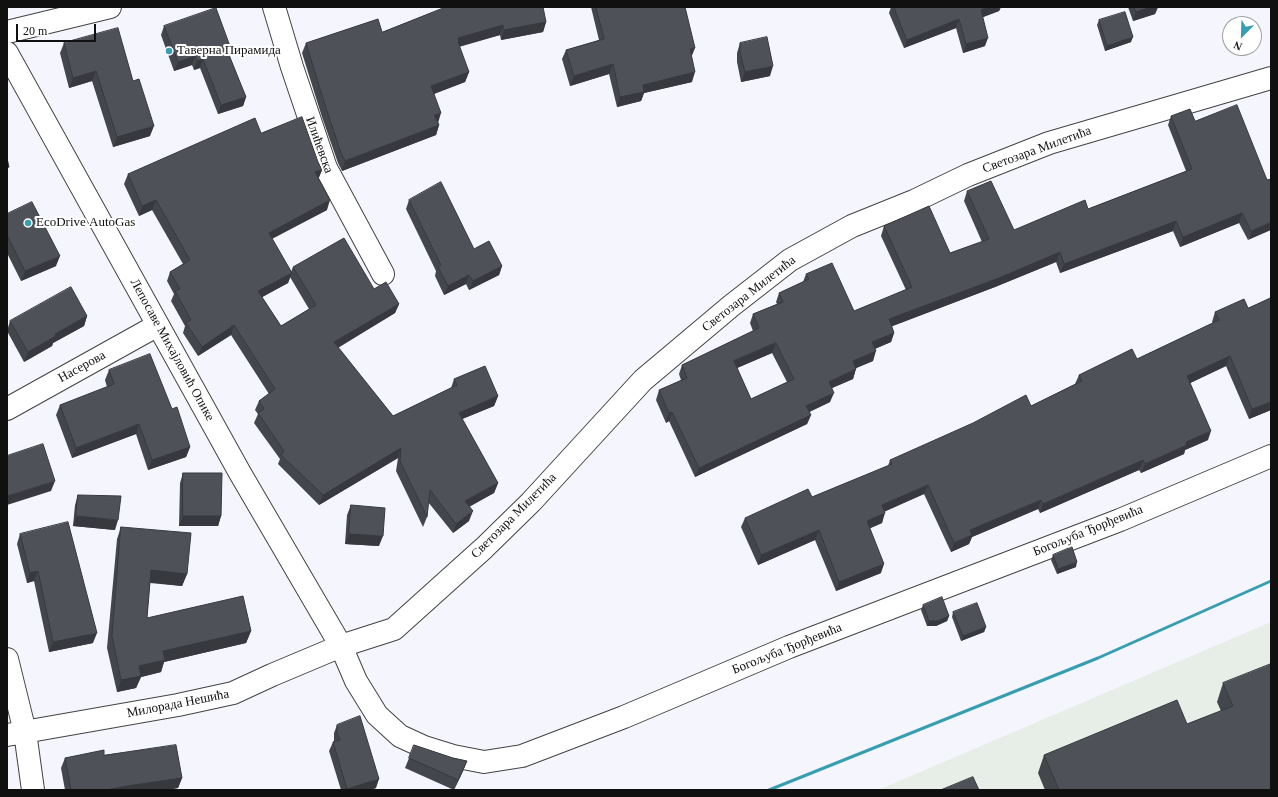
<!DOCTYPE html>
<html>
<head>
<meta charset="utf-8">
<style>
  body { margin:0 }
  #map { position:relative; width:1278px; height:797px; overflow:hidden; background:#f5f5fe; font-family:"Times New Roman",serif }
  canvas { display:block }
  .frame { position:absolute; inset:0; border:8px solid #101010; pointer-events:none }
  .north { position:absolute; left:1222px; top:16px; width:40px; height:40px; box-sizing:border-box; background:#fff; border:1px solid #9f9f9f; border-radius:50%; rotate:203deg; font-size:11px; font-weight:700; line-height:16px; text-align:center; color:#101010 }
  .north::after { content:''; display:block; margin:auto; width:14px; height:18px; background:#379eb2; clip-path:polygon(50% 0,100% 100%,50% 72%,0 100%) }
  .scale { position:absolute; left:16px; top:24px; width:80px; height:18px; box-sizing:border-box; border:2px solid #101010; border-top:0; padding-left:5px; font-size:12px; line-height:14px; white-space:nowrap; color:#101010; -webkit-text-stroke:3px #fff; paint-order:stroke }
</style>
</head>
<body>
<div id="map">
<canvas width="1278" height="797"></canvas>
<div class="frame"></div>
<div class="north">N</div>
<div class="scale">20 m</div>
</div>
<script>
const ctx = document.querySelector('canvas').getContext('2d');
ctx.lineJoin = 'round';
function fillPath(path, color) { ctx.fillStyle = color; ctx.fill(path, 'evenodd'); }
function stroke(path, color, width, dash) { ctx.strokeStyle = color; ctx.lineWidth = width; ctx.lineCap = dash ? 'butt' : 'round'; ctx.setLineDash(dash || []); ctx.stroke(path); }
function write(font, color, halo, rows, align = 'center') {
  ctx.font = font + ' "Times New Roman",serif'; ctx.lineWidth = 4; ctx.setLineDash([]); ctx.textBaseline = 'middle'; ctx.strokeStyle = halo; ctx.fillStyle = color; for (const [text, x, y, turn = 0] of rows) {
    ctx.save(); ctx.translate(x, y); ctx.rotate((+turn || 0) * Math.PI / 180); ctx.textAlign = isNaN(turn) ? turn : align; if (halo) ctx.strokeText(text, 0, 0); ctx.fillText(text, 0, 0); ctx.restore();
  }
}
fillPath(new Path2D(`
  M 1271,622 L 1271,790 L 878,790 Z`), '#e6eee7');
const minor = new Path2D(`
  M 274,7 L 292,67 L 326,168 L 383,274
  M 7,53 L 240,473 L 341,646 L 356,681 L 377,715 L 400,736 L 424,747 L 453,756 L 484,762 L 522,756 L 624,717 L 789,647 L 1120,520 L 1271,456
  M 7,409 L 158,325
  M 7,659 L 25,732 L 33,790
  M 7,735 L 178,705 L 233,693 L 272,675 L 341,646 L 394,629 L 484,548 L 531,502 L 643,380 L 731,306 L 790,260 L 852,226 L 914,201 L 968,175 L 1049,143 L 1271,78`);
const tertiary = new Path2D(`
  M 7,32 L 110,7`);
stroke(minor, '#434343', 24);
stroke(tertiary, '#434343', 24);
stroke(minor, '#fff', 22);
stroke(tertiary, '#fff', 22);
stroke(new Path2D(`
  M 769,790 L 1098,658 L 1271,581`), '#379eb2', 3);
fillPath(new Path2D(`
  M 591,7 L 685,7 L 692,57 L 692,82 L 644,93 L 641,101 L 617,107 L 609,74 L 570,86 L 562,59 L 566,50 L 599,40 Z
  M 891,7 L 1001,7 L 999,11 L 983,17 L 985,46 L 963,53 L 956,28 L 904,48 L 889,13 Z
  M 1128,7 L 1158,7 L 1155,14 L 1133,21 Z
  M 1099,20 L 1131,42 L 1105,51 L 1097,25 Z
  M 546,22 L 543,32 L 501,40 L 500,35 L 459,47 L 469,72 L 465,82 L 434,94 L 438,122 L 439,125 L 436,135 L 342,171 L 338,163 L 322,117 L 302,53 L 306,43 L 382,32 Z
  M 164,26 L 229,55 L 246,97 L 243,106 L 218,114 L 200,68 L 194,70 L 192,65 L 174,71 L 161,35 Z
  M 64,43 L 133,81 L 150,136 L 113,147 L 92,81 L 69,88 L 60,53 Z
  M 740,43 L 770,76 L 741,82 L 737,62 L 737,53 Z
  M 1171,116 L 1195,121 L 1267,180 L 1271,179 L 1248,240 L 1239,223 L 1180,247 L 1173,231 L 1060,273 L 1056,262 L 995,287 L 892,326 L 894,333 L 891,342 L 875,349 L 873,361 L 856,368 L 853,379 L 832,388 L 830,402 L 809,412 L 811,415 L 807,424 L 695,477 L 669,421 L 666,423 L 656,400 L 659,390 L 681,380 L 679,374 L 682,365 L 753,331 L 750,323 L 753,314 L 777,304 L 776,302 L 779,293 L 803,282 L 806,274 L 854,311 L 906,290 L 881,236 L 884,226 L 950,253 L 982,242 L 964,201 L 967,191 L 1014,230 L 1088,209 L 1186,171 L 1168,125 ZM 772,353 L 787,382 L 751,399 L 737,368 Z
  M 261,133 L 318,162 L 322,170 L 318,179 L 327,210 L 272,239 L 291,272 L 293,267 L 374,289 L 399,304 L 395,313 L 338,348 L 393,416 L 451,388 L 454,379 L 498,396 L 494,406 L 462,419 L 498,483 L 494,493 L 469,506 L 469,521 L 453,533 L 428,502 L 427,517 L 423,527 L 396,471 L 398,458 L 319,505 L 278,464 L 280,459 L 254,423 L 258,414 L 255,410 L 259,401 L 269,394 L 231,335 L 198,356 L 183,333 L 185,326 L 171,301 L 174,294 L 167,281 L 170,272 L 183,264 L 152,210 L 139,216 L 124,184 L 128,174 ZM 290,277 L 309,309 L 281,326 L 262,297 L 288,283 Z
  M 409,200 L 474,249 L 502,266 L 499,275 L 469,290 L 466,284 L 444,295 L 435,276 L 436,271 L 406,209 Z
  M 7,214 L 56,266 L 21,281 L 7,253 Z
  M 1271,298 L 1271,410 L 1249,419 L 1226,366 L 1190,383 L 1208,440 L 1185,450 L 1184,454 L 1141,473 L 1139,470 L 1040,513 L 1038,509 L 972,537 L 969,544 L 951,552 L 924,494 L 884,512 L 882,523 L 870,528 L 881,573 L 836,591 L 815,540 L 758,565 L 741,527 L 745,518 L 812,497 L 888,466 L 890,460 L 1031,406 L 1075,384 L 1079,375 L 1137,359 L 1213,323 L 1212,322 L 1215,312 L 1248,308 Z
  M 87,316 L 84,326 L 53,343 L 52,346 L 24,362 L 7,331 L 10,321 Z
  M 109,370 L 172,409 L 190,447 L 186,457 L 148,470 L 136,434 L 72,458 L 56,415 L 60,405 L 107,387 L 105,380 Z
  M 183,473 L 221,516 L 218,526 L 179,526 L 180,483 Z
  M 78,495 L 115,530 L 73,526 L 75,505 Z
  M 351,505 L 379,546 L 345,544 L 347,515 Z
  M 121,527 L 187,574 L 182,586 L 150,583 L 147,618 L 251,631 L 246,643 L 164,662 L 161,672 L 141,677 L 136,688 L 117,692 L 107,648 L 117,539 Z
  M 20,534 L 93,643 L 49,652 L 34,581 L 27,583 L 17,544 Z
  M 1053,555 L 1076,567 L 1057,574 L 1051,560 Z
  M 923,605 L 949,616 L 947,621 L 936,626 L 927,626 L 921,610 Z
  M 953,612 L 986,627 L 984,632 L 961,641 L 952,617 Z
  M 1223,683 L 1271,790 L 1045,790 L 1038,773 L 1044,755 L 1187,724 L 1221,711 L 1217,702 Z
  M 337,725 L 376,788 L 370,790 L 341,790 L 329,751 L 333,742 L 334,741 L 334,733 Z
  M 65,758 L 182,778 L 178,788 L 166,790 L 65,790 L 61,768 Z
  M 409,758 L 453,758 L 467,761 L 463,771 L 454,790 L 405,768 Z`), '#43474c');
fillPath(new Path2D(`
  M 989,7 L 1001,7 L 999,11 L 978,19 L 981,10 Z
  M 1151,7 L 1158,7 L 1155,14 L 1133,21 L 1136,12 Z
  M 959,19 L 956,28 L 904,48 L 907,40 Z
  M 546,22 L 543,32 L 501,40 L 504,30 Z
  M 503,25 L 500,35 L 457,47 L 458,38 Z
  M 1133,37 L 1131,42 L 1105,51 L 1107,46 Z
  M 988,38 L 985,46 L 963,53 L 966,44 Z
  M 695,48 L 691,58 L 690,49 Z
  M 231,49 L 228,58 L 227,50 Z
  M 195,56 L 192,65 L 174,71 L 178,62 Z
  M 203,59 L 200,68 L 194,70 L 197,61 Z
  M 613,64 L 609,74 L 570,86 L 574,76 Z
  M 773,66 L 770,76 L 741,82 L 745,72 Z
  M 96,71 L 92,81 L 69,88 L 73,78 Z
  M 469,72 L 465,82 L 428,96 L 431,86 Z
  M 695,72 L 692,82 L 644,93 L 641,101 L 617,107 L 620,97 L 643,85 Z
  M 246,97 L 243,106 L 218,114 L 221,105 Z
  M 441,113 L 438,123 L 434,115 Z
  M 439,125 L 436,135 L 342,171 L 345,161 Z
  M 154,126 L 150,136 L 113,147 L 117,137 Z
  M 322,170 L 318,180 L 315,172 Z
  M 156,200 L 152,210 L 139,216 L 142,206 Z
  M 330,200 L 327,210 L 265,242 L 269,233 Z
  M 1242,213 L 1239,223 L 1180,247 L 1183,237 Z
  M 1176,221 L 1173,231 L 1060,273 L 1064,264 Z
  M 1271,222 L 1271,230 L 1248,240 L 1251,231 Z
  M 1060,252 L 1056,262 L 995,287 L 885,329 L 889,319 Z
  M 60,256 L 56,266 L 21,281 L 25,271 Z
  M 502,266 L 499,275 L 469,290 L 473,281 Z
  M 292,273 L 288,283 L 255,301 L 258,291 Z
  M 469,275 L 466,284 L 444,295 L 448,286 Z
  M 399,304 L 395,313 L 330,352 L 334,342 Z
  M 87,316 L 84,326 L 53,343 L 52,346 L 24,362 L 28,352 L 55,334 Z
  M 234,325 L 231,335 L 198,356 L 202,347 Z
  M 894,333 L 891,342 L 869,351 L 872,342 Z
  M 776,343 L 772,353 L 730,371 L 734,361 Z
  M 876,351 L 873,361 L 849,371 L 853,361 Z
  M 1230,356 L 1226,366 L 1184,386 L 1187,376 Z
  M 856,369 L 853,379 L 825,391 L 829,382 Z
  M 834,393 L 830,402 L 803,415 L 806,406 Z
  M 498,396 L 494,406 L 455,422 L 459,413 Z
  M 1271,402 L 1271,410 L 1249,419 L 1252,409 Z
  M 672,412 L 669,421 L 666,423 L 669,413 Z
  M 811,415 L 807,424 L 695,477 L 699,468 Z
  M 139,424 L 136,434 L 72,458 L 76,448 Z
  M 1211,431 L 1208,440 L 1185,450 L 1184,454 L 1141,473 L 1145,464 L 1186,442 Z
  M 190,447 L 186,457 L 148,470 L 152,460 Z
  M 401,448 L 398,458 L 319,505 L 323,495 Z
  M 1143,460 L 1139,470 L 1040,513 L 1043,504 Z
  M 55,481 L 51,491 L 7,505 L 7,496 Z
  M 498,483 L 494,493 L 462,511 L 465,501 Z
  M 928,485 L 924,494 L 878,514 L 882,505 Z
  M 1041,500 L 1038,509 L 972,537 L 969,544 L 951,552 L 954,543 L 970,530 Z
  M 473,511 L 469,521 L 453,533 L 456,524 Z
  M 885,513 L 882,523 L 864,531 L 867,521 Z
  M 76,516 L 118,520 L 115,530 L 73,526 Z
  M 183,516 L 221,516 L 218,526 L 179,526 Z
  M 819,530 L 815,540 L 758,565 L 761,555 Z
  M 349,534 L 383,536 L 379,546 L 345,544 Z
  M 1077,562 L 1076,567 L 1057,574 L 1058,569 Z
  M 884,564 L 881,573 L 836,591 L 839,582 Z
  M 151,570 L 187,574 L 182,586 L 147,582 Z
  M 38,571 L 34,581 L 27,583 L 30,573 Z
  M 949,616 L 947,621 L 936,626 L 927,626 L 929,621 Z
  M 986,627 L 984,632 L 961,641 L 963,636 Z
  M 251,631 L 246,643 L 164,662 L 161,672 L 141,677 L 136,688 L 117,692 L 121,680 L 139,666 L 163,651 Z
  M 97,633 L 93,643 L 49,652 L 53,642 Z
  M 467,761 L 463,771 L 454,790 L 458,780 Z
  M 182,778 L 178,788 L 166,790 L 106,790 L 127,786 Z
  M 379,779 L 376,788 L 370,790 L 347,790 L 347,789 Z`), '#37393e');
const building = new Path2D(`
  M 446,7 L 543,7 L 546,22 L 504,30 L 503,25 L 458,38 L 459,41 L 458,42 L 469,72 L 431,86 L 441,113 L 434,115 L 439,125 L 345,161 L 341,153 L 326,108 L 306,43 L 378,19 L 382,32 Z
  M 596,7 L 685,7 L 695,48 L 690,49 L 695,72 L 643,85 L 644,92 L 620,97 L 613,64 L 574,76 L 566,50 L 604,39 Z
  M 894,7 L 989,7 L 981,10 L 988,38 L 966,44 L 959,19 L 907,40 Z
  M 1134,7 L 1151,7 L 1136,12 Z
  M 216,8 L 231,49 L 227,50 L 246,97 L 221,105 L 203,59 L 197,61 L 195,56 L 178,62 L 164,26 Z
  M 1125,12 L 1133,37 L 1107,46 L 1099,20 Z
  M 118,28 L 133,81 L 139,79 L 154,126 L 117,137 L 96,71 L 73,78 L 64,43 Z
  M 767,37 L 773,66 L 745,72 L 740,52 L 740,43 Z
  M 1237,105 L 1267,180 L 1271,179 L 1271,222 L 1251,231 L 1242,213 L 1183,237 L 1176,221 L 1064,264 L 1060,252 L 999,278 L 889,319 L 894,333 L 872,342 L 876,351 L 853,361 L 856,369 L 829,382 L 834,393 L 806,406 L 811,415 L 699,468 L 672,412 L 669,413 L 659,390 L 687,378 L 682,365 L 759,328 L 753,314 L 783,302 L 779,293 L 809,279 L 806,274 L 832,263 L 854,311 L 912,287 L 884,226 L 929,206 L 950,253 L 989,239 L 967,191 L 991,181 L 1014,230 L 1085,200 L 1088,209 L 1192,169 L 1171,116 L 1190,109 L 1195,121 ZM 776,343 L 794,379 L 751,399 L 734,361 Z
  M 302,117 L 318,162 L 322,170 L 315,172 L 330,200 L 269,233 L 292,273 L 258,291 L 281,326 L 316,305 L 293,267 L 344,238 L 374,289 L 386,282 L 399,304 L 334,342 L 393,416 L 457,385 L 454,379 L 485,366 L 498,396 L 459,413 L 498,483 L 465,501 L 473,511 L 456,524 L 430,490 L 427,517 L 400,461 L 401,448 L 323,495 L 281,455 L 284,451 L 258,413 L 264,409 L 259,401 L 275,389 L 234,325 L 202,347 L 186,323 L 191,320 L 175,291 L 180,289 L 170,272 L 190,260 L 156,200 L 142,206 L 128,174 L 255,118 L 261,133 Z
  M 7,158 L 9,167 L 7,168 Z
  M 441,182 L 474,249 L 489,241 L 502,266 L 473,281 L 469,275 L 448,286 L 438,267 L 441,265 L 409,200 Z
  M 32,202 L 60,256 L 25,271 L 7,235 L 7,214 Z
  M 71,287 L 87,316 L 55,334 L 56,336 L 28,352 L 10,321 Z
  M 1271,298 L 1271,402 L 1252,409 L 1230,356 L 1187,376 L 1211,431 L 1186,442 L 1187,445 L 1145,464 L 1143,460 L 1043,504 L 1041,500 L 970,530 L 972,535 L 954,543 L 928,485 L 882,505 L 885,513 L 867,521 L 884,564 L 839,582 L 819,530 L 761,555 L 745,518 L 808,489 L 812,497 L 892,464 L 890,460 L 973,423 L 1026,395 L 1031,406 L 1082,381 L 1079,375 L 1132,349 L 1137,359 L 1219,320 L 1215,312 L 1244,299 L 1248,308 Z
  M 150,354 L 172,409 L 177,407 L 190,447 L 152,460 L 139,424 L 76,448 L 60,405 L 114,384 L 109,370 Z
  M 43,444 L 55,481 L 7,496 L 7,456 Z
  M 183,473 L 222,473 L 221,516 L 183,516 Z
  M 78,495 L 121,496 L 118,520 L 76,516 Z
  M 351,505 L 385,508 L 383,536 L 349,534 Z
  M 68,522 L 97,633 L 53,642 L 38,571 L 30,573 L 20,534 Z
  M 121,527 L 191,533 L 187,574 L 151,570 L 147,618 L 243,596 L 251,631 L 163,651 L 165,660 L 139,666 L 141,676 L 121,680 L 112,636 Z
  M 1072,547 L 1077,562 L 1058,569 L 1053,555 Z
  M 942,597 L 949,616 L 938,621 L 929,621 L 923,605 Z
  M 977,603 L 986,627 L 963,636 L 953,612 Z
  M 1271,664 L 1271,790 L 1059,790 L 1044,755 L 1177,700 L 1187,724 L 1233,706 L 1223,683 Z
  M 360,716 L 379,779 L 347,789 L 333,742 L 340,740 L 337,733 L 337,725 Z
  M 176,745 L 182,778 L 127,786 L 106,790 L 71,790 L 65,758 L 104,750 L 104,755 Z
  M 414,745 L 453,758 L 467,761 L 458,780 L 409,758 Z
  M 973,777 L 979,790 L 941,790 Z`);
fillPath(building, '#4e5258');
stroke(building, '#37393e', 1);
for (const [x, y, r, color] of [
  [169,51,4,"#379eb2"],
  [28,223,4,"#379eb2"]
]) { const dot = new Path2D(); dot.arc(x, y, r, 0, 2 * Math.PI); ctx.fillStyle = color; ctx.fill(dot); stroke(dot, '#fff', 1.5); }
write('13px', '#101010', '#fff', [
  ["Таверна Пирамида",177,51],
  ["EcoDrive AutoGas",36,223]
], 'left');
write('13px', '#101010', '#fff', [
  ["Илићевска",319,145,70],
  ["Светозара Милетића",1037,150,-20],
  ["Светозара Милетића",749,294,-38],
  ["Лепосаве Михајловић Опике",172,350,61],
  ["Насерова",82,367,-29],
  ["Светозара Милетића",514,516,-45],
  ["Богољуба Ђорђевића",1088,531,-22],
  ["Богољуба Ђорђевића",787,649,-22],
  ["Милорада Нешића",178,704,-11]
]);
</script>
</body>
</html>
